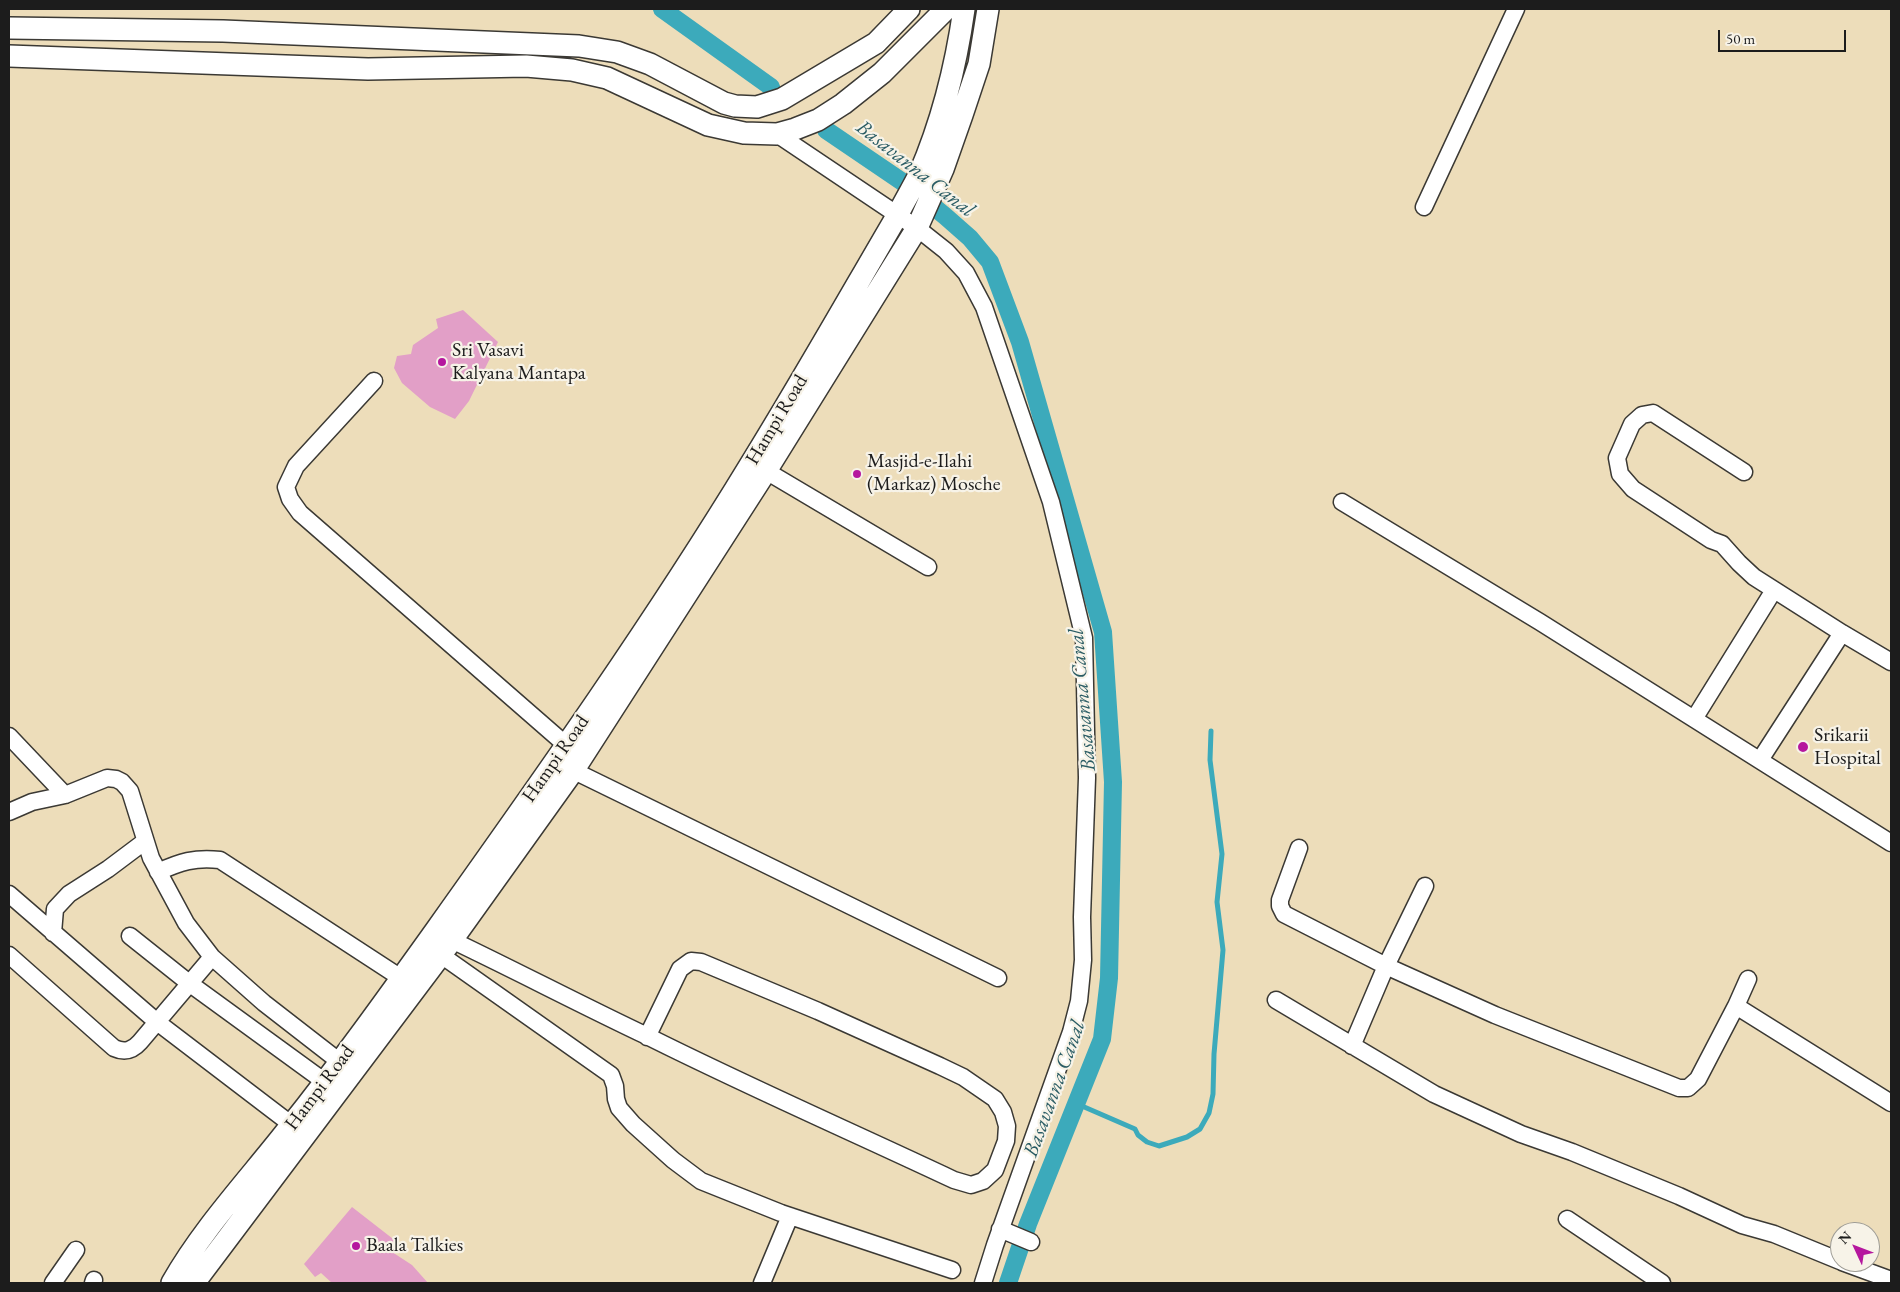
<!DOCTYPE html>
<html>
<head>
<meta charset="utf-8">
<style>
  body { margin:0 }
  #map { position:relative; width:1900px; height:1292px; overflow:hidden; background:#edddba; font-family:"EB Garamond",serif }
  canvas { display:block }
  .frame { position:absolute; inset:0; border:10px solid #1c1c1c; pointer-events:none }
  .north { position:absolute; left:1830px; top:1222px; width:50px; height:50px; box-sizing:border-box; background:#f7f3e8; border:1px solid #9f9d96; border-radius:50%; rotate:313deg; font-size:14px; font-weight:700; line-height:20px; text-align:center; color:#1c1c1c }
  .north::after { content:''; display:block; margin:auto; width:18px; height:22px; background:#b5179e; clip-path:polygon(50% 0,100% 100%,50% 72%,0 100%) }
  .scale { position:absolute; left:1718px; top:30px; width:128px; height:22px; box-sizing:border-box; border:2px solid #1c1c1c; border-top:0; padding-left:6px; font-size:15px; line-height:18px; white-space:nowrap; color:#1c1c1c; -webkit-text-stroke:4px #f7f3e8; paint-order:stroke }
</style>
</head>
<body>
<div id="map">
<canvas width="1900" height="1292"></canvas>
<div class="frame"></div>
<div class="north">N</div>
<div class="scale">50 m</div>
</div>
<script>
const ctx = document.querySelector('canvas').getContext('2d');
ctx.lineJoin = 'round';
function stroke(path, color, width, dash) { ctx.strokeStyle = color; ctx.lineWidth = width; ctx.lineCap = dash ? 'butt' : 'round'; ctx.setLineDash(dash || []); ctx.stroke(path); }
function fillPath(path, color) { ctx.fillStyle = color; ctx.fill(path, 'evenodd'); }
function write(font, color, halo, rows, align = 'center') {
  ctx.font = font + ' "EB Garamond",serif'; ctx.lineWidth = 4.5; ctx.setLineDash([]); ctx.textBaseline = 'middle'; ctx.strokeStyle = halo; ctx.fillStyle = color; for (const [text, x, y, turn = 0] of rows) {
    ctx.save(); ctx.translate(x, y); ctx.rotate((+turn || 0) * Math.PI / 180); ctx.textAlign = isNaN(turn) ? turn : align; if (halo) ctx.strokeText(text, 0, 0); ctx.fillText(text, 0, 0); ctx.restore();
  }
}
stroke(new Path2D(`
  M 1075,1103 L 1135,1129 L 1138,1135 L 1147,1142 L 1159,1146 L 1187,1137 L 1200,1129 L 1209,1113 L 1213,1094 L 1214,1054 L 1223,950 L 1217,902 L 1222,854 L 1210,760 L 1211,731`), '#3caabb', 5);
stroke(new Path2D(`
  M 662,9 L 771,87
  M 826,130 L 907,185 L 945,216 L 970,238 L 990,262 L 1020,342 L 1103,632 L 1113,782 L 1109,978 L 1102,1039 L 1028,1224 L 1008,1283`), '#3caabb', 18);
fillPath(new Path2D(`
  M 463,310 L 498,342 L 469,401 L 455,419 L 430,407 L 402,383 L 394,368 L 397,356 L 411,354 L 413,345 L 438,328 L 436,319 Z
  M 352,1207 L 397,1242 L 389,1250 L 412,1265 L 428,1283 L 332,1283 L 321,1273 L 315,1277 L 304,1264 Z`), '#e29fc7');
const minor = new Path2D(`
  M 777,134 L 917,228 L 946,251 L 966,273 L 984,307 L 1051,502 L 1084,638 L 1087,778 L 1082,917 L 1083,960 L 1079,1001 L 1071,1032 L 995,1245 L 983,1283
  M 1424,207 L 1516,9
  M 374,381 L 296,466 L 286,487 L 290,499 L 300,513 L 566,745
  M 756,465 L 928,567
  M 1744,472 L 1653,413 L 1642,415 L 1632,424 L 1617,458 L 1620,474 L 1633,489 L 1711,540 L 1722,544 L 1739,563 L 1754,577 L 1842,633 L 1891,662
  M 1342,502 L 1540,622 L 1891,843
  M 1694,719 L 1774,590
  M 9,736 L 65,795
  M 1760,760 L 1842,633
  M 564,766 L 998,978
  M 9,812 L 32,802 L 65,795 L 107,778 L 116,779 L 122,782 L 130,791 L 151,858 L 186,923 L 212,957 L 264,1003 L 340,1062
  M 1299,848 L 1280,900 L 1280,906 L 1284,914 L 1386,966 L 1495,1015 L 1679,1088 L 1688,1088 L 1698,1079 L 1736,1006
  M 158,872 C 180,862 195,857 220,860 L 401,978
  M 9,894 L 157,1022 L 292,1125
  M 53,933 L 55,909 L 69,894 L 108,869 L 144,842
  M 441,935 C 511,968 579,1004 649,1037 C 749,1087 852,1132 954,1180 L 971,1185 L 983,1181 L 995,1170 L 1006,1141 L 1007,1126 L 1003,1112 L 995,1099 L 963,1077 L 940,1066 L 818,1011 L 701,962 L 691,961 L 680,969 L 647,1037
  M 130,936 L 189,983 L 325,1082
  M 9,955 L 114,1048 C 125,1053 133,1050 140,1042 L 212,957
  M 441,955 L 611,1075 L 615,1086 L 616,1099 L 619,1108 L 633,1124 L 673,1160 L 701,1181 L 781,1213 L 952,1270
  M 1748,979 L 1736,1006 L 1891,1103
  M 1276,1000 L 1434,1094 L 1521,1134 L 1572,1152 L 1679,1196 L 1742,1225 L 1774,1234 L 1840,1261
  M 1352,1046 L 1386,966 L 1425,886
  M 1567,1219 L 1662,1283
  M 1000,1229 L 1031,1242
  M 1842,1262 L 1891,1280
  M 53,1283 L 76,1250
  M 93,1283 L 94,1280
  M 762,1283 L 790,1216`);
const major = new Path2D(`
  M 9,28 L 223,31 L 579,46 L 617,52 L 650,64 L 724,103 L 735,106 L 757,107 L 782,99 L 876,43 L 909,9
  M 9,56 L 368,69 L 526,66 L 572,70 L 607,78 L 708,125 L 744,133 L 777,134 L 795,129 L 818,120 L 843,104 L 882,73 L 946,9
  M 172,1283 C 203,1228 250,1178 289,1128 C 340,1064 388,997 436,930 C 545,777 654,623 752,462 C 802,381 849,298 897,216 C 904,202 912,189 919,175 C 942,122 956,66 964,9
  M 194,1283 L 452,940 L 573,771 L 766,471 L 917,228 L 943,169 L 962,115 L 979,64 L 988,9`);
stroke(minor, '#3b3934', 19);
stroke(major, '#3b3934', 24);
stroke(minor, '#fff', 16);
stroke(major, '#fff', 21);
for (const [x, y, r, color] of [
  [442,362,5,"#b5179e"],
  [857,474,5,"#b5179e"],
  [1803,747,6,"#b5179e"],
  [356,1246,5,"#b5179e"]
]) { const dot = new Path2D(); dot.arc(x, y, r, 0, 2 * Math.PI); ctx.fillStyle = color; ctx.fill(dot); stroke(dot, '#f7f3e8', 2); }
write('20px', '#1c1c1c', '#f7f3e8', [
  ["Sri Vasavi",452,351],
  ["Kalyana Mantapa",452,374],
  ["Masjid-e-Ilahi",867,462],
  ["(Markaz) Mosche",867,485],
  ["Srikarii",1814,736],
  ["Hospital",1814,759],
  ["Baala Talkies",366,1246]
], 'left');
write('20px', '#1c1c1c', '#f7f3e8', [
  ["Hampi Road",777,420,-59],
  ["Hampi Road",556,759,-55],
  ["Hampi Road",320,1088,-53]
]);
write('italic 21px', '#2a5c64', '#f7f3e8', [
  ["Basavanna Canal",915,169,38],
  ["Basavanna Canal",1083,700,-95],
  ["Basavanna Canal",1055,1089,-70]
]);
</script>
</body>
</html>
